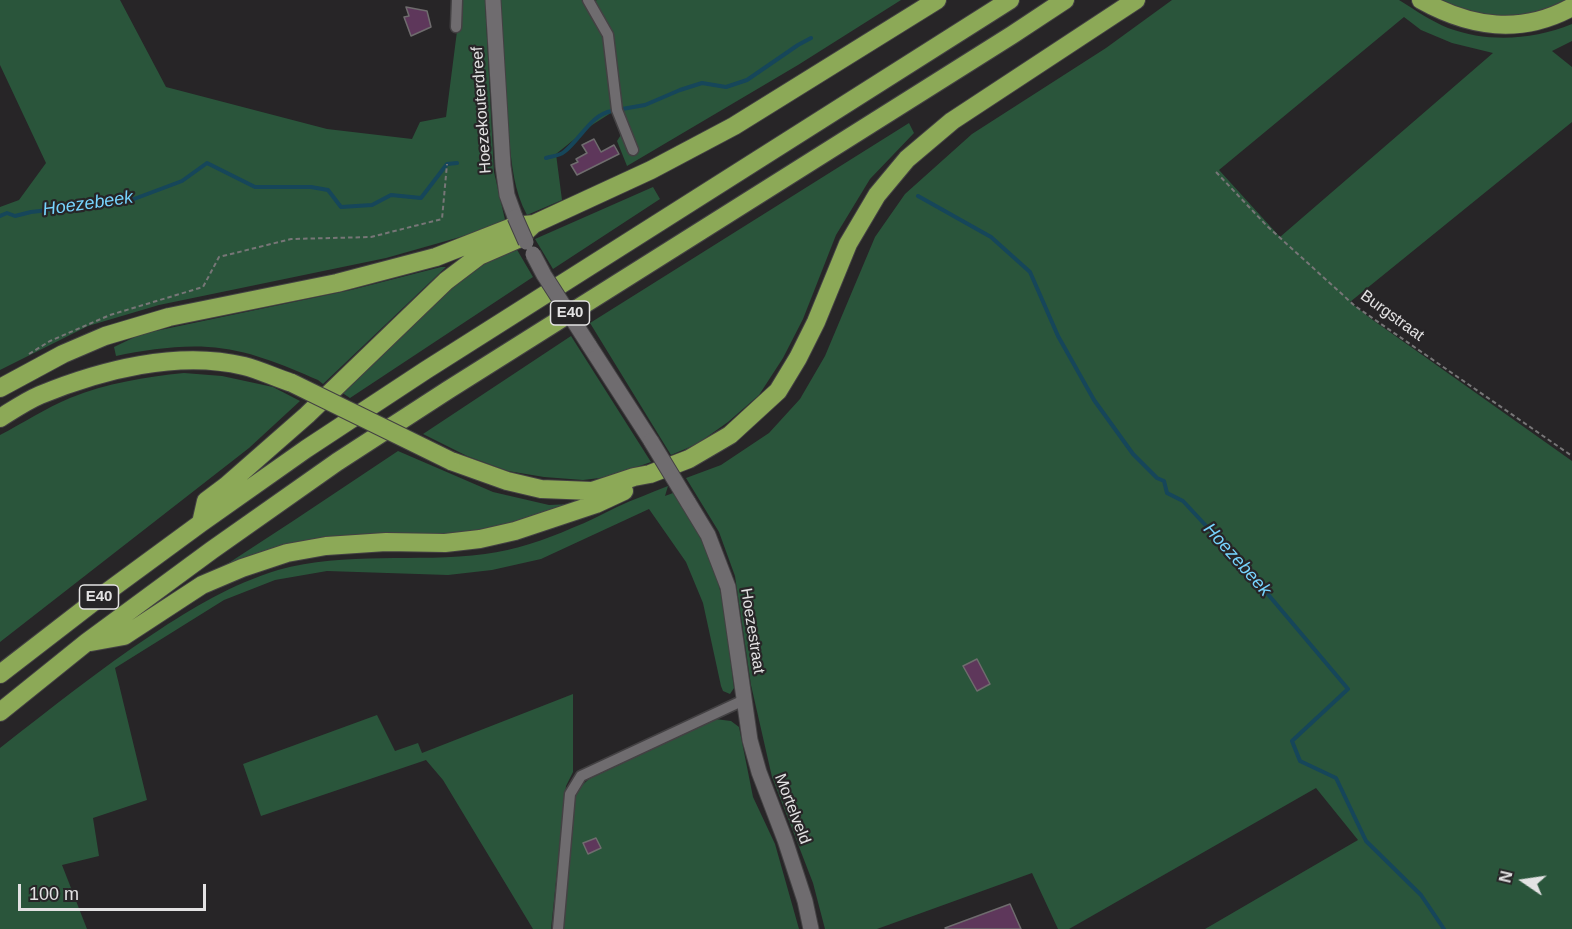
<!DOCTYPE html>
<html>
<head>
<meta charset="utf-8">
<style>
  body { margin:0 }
  #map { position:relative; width:1572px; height:929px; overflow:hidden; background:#272527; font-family:Arial,sans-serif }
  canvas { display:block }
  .north { position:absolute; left:1494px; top:851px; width:60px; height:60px; -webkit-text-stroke:4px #272527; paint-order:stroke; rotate:283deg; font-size:16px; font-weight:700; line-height:24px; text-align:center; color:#e3e2e3 }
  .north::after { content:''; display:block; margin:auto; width:21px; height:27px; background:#e3e2e3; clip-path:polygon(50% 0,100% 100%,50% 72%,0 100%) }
  .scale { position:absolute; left:18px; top:884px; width:188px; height:27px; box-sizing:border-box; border:3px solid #e3e2e3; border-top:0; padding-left:8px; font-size:18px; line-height:21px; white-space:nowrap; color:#e3e2e3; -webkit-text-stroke:4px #272527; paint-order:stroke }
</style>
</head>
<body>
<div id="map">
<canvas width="1572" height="929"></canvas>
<div class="north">N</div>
<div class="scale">100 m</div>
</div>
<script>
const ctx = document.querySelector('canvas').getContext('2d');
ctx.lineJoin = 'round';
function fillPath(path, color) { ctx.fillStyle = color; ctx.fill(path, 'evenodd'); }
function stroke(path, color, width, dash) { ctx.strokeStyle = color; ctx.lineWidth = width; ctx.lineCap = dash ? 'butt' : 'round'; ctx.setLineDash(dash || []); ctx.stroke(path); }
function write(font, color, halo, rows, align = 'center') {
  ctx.font = font + ' Arial,sans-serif'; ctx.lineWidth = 4.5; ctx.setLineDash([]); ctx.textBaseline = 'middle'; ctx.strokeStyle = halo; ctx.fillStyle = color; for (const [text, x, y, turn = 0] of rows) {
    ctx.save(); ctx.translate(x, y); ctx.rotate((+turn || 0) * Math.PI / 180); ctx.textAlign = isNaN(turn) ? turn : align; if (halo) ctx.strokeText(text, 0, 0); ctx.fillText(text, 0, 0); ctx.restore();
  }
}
fillPath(new Path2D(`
  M 0,0 L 120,0 L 166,87 L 327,129 L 412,139 L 420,122 L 446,117 L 461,0 L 485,0 L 494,172 L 506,224 L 386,258 L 159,305 L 88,326 L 0,370 L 0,207 L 19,200 L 46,163 L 0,65 Z
  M 498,0 L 584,0 L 603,36 L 614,111 L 592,125 L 556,154 L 562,200 L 527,215 C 514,191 512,166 509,139 C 503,93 501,46 498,0 Z
  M 597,0 L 901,0 L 798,65 L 627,166 L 617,141 L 626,127 L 623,117 L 611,32 L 595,1 Z
  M 1172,0 L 1399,0 C 1415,10 1431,21 1448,28 C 1489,43 1532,40 1572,24 L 1572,41 L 1552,51 L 1572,67 L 1572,122 L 1350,302 L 1370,318 L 1572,461 L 1572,929 L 1205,929 L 1358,840 L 1316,788 L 1069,929 L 1058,929 L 1032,873 L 877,929 L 825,929 L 813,883 L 772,777 L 751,685 L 735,576 L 719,532 L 686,478 L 721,465 L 769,433 L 800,399 L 825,356 L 875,237 L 905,194 L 972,134 L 1106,48 ZM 1404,17 L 1421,30 L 1452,43 L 1493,53 L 1280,237 L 1219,170 Z
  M 1442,0 L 1569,0 L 1536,13 L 1518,16 L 1501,17 L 1466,11 Z
  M 909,123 L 914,133 L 870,179 L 836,235 L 803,319 L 783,358 L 759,395 L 728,422 L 697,444 L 671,455 L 590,323 Z
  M 653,187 L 660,199 L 553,269 L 535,239 Z
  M 516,248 L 533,277 L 350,398 L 341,392 L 452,288 L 480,264 Z
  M 441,267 L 446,267 L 323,384 L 318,380 C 283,365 247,349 208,347 C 179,345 145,350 116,356 L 114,347 L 141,334 L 351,290 Z
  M 571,336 L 651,462 L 608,477 L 583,480 L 544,477 L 508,471 L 467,456 L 423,434 Z
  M 184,373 L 222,376 L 273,387 L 300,401 L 249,448 L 0,642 L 0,435 C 23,423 46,408 70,398 C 107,383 145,377 184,373 Z
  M 398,451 L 493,492 L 549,505 L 572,504 L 507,528 L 221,568 L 293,521 Z
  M 668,486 L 665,496 L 673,493 C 689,517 705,542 714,570 C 727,606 729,650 734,688 L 730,694 L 723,691 L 721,686 L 703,603 L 686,562 L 649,509 L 541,559 L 492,570 L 448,575 L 327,571 L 275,580 L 224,600 L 115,668 L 147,800 L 93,818 L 99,856 L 62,865 L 87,929 L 0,929 L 0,748 C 50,709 100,669 153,634 C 192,608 232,584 278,570 C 346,551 416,563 485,554 C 515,550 545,540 572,528 C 588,522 602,514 617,507 C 634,499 651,493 668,486 Z
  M 573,694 L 573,772 L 566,786 L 551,929 L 533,929 L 443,780 L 426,760 L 261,816 L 243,764 L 377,715 L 395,751 L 418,743 L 422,753 Z
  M 715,719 L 731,721 L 739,727 L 753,797 L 775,844 L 799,929 L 561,929 L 574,797 L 578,789 L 589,779 Z`), '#2a553b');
stroke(new Path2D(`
  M 622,109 L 645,105 L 680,90 L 702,83 L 726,87 L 747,80 L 798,45 L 811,38
  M 546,158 C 552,156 559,156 564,152 C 580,140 591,114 612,111
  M 918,196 L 991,237 L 1030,272 L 1058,336 L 1094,400 L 1133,454 L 1157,478 L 1164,481 L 1167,493 L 1183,501 L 1250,573 L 1348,689 L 1292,741 L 1300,761 L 1336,778 L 1366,841 L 1421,895 L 1444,929
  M 0,216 L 7,213 L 15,216 L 31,212 L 75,207 L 101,202 L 134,199 L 182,181 L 207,163 L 255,187 L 311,187 L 328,190 L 341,207 L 372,205 L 391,195 L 421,198 L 447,164 L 457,163`), '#16465a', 4);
const building = new Path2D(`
  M 406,7 L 427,11 L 431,27 L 411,36 L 404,17 L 409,16 Z
  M 594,139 L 601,152 L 614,145 L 619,154 L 577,175 L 571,165 L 578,162 L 576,159 L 587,153 L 582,145 Z
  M 977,659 L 990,684 L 977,691 L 963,666 Z
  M 596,838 L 601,848 L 588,854 L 583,843 Z
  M 1010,904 L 1021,929 L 946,929 L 945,928 Z`);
fillPath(building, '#5e375b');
stroke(building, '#6f6c6e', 1.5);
const street = new Path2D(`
  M 588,0 L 608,35 L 617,110 L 633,150
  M 456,27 L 457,0
  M 558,929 L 570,794 L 581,776 L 744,700`);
const secondary = new Path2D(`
  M 493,0 L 503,166 L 507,195 L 515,217
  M 589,345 L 651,441
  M 688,502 L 708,535 L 728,587 L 750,740 L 759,772 L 785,840 L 805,901 L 811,929`);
const highway = new Path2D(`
  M 1421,0 C 1471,28 1521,35 1572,7
  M 0,388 L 63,354 L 105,336 L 169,317 L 337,283 L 436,257 L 515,226 L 534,224
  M 0,418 C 13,410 26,401 40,395 C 101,370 178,350 244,366 C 260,370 276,378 292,383
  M 451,461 L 507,481 L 541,489 L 592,491 L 634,477 L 650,474 L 689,459 L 730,435 L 778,391 L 798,358 L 816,322 L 848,244 L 877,195 L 907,159 L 952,121 L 1136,0
  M 201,523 L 206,501 L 226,486 L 307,415 L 446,281 L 479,256 L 518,239 L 534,224 L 651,170 L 734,126 L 937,0
  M 91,642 L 124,636 L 202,585 L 242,568 L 287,553 L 326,546 L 386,542 L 445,543 L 480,539 L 515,531 L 596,504 L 624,491
  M 0,674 L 96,600 L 201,523 L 306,449 L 426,370 L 1010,0
  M 0,712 L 87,642 L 212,550 L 337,462 L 448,390 L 1012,35 L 1065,0`);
stroke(street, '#434143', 13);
stroke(secondary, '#434143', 17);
stroke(highway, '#434143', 20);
stroke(new Path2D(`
  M 1216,172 L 1267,226 L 1355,306 L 1572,456
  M 29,354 L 50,341 L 110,315 L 203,287 L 219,257 L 291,239 L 371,237 L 442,219 L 447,164`), '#777677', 2, [4.5, 3]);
stroke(street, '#6f6c6f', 10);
stroke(secondary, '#6f6c6f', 15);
stroke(highway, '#8ca957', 18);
const secondaryBridge = new Path2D(`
  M 515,217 L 526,242
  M 533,254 L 544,275 L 589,345
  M 651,441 L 688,502`);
const highwayBridge = new Path2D(`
  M 292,383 L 451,461`);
stroke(secondaryBridge, '#434143', 17, []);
stroke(highwayBridge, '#434143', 20, []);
stroke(secondaryBridge, '#6f6c6f', 15);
stroke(highwayBridge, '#8ca957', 18);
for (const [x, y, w] of [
  [570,313,39],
  [99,597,39]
]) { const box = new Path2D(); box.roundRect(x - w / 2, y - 12, w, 24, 4.5); ctx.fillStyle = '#272527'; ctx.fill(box); stroke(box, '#e3e2e3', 1.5); }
write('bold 15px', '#e3e2e3', null, [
  ["E40",570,313],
  ["E40",99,597]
]);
write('16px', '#e3e2e3', '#272527', [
  ["Hoezekouterdreef",482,110,-94],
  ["Burgstraat",1392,316,36],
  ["Hoezestraat",752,631,81],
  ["Mortelveld",792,809,69]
]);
write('italic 18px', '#77d4fe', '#272527', [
  ["Hoezebeek",88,204,-8],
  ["Hoezebeek",1237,560,48]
]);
</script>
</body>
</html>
